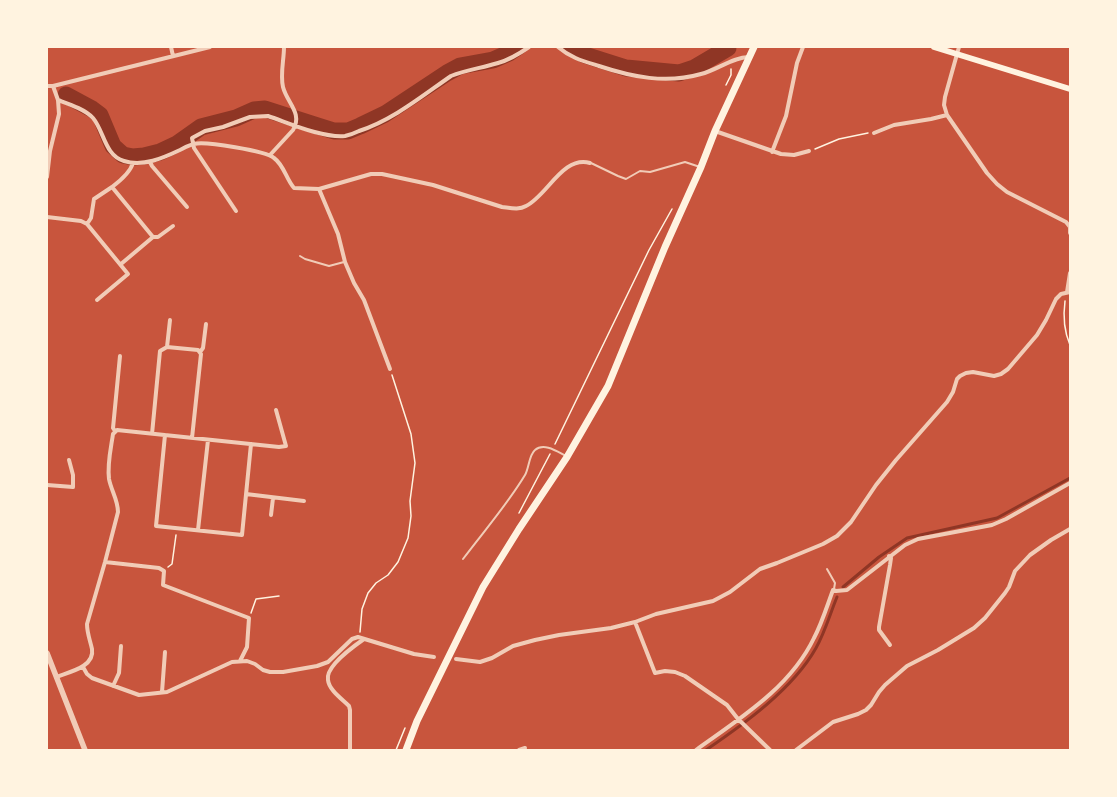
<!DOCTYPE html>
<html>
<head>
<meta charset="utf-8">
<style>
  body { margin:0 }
  #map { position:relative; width:1117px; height:797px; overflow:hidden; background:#c8553d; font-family:"Nunito Sans",sans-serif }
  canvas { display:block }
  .frame { position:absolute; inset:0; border:48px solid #fff3e0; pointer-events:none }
</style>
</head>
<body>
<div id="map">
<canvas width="1117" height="797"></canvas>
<div class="frame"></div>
</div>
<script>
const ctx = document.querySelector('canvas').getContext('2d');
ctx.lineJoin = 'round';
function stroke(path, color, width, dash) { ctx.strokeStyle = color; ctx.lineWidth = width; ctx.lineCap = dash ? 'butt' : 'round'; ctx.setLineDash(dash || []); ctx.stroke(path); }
stroke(new Path2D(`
  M 843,587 L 879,557 L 907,538 L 997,518 L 1070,478
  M 706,750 C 744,724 793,689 816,648 C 825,632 830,614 837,597`), '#8f3625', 3);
stroke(new Path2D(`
  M 570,47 L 585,55 L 626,68 L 679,73 L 694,68 L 728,48
  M 66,95 L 92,109 L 100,115 L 113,146 L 123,155 L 133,157 L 144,156 L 160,152 L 177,144 L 201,127 L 236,118 L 254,110 L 265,109 L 318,126 L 334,131 L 348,131 L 360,126 L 385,114 L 447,73 L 460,66 L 493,60 L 509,53 L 518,47`), '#8f3625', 17);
stroke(new Path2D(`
  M 726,85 L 731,75 L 731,69
  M 815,149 L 839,139 L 868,133
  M 1065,301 C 1063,316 1064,331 1070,345
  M 555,444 L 649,250 L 672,209
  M 519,513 L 550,454
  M 168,567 L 172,564 L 176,535
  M 251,613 L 256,599 L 279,596
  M 360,632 L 362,609 L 368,593 L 376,583 L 388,575 L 398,562 L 408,538 L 411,516 L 410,501 L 415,463 L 411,434 L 392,375
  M 396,750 L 405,728`), '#fff3e0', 1.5);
stroke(new Path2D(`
  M 591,163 L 618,176 L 626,179 L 640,171 L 650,172 L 685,162 L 700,167
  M 300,256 L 305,259 L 329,266 L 344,262
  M 463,559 C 484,531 507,505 525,475 C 529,468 529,455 535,450 C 544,442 558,452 566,456
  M 827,569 L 835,583 L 834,589`), '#f1ccb7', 2);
stroke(new Path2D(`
  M 171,47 L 173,56
  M 558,47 C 571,58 583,61 599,66 C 632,77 666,84 701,74 C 717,70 733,57 749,57
  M 959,47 L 945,97 L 944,105 L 947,115 L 987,173 L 997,184 L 1007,192 L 1066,222 L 1070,227 L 1070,233
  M 47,86 L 53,86 L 210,47
  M 58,100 C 69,104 85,109 93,118 C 104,131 105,156 124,161 C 143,167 163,158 180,150 C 184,148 189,145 194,144 C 205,141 266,151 274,158 C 284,165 286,179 294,188 L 319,189 L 371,174 L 382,174 L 433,185 L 502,207 C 511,208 519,210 526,206 C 547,196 563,155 590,163
  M 715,131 L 781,154 L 794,155 L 809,151
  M 874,133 L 894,125 L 931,119 L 947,115
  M 772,152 L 786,116 L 797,63 L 803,47
  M 270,155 L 293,130 C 303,113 287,103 283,87 C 280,74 284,60 284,47
  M 150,162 L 152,166 L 187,207
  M 133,163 C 130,173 120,181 112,187 L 153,237
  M 47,177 L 50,151 L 59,114 L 58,100 L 53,86
  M 319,189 L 338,234 L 345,262 L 354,283 L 364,300 L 390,369
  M 236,211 L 194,148 L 192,138 L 205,131 L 223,127 L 250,117 L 268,116 C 289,123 322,138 345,136 C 349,135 355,133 359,131 C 393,120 422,96 451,76 C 466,70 482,68 498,63 C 509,60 519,54 529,47
  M 47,217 L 81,221 L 87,224
  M 121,264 L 153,237 L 158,237 L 173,226
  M 1067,292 L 1070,273
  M 97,300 L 128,274 L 87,224 L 91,218 L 94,199 L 112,187
  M 167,347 L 198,350 L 201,354 L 192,438
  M 200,352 L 203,348 L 206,324
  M 115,431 L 113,428 L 120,356
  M 152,434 L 160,351 L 167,347 L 170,320
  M 165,435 L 156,526 L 242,535 L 251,444
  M 47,485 L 73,487 L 73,475 L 69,460
  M 246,494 L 304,501
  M 271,515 L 273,498
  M 198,530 L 208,440
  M 889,556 L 891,558 L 890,565 L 879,627 L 879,630 L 890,645
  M 105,562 L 159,568 L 164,571 L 163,585 L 249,618 L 247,647 L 240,661
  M 635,622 L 655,673 L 665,671 L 675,672 L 685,676 L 727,705 L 738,719 L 770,750
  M 456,659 L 480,662 L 492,658 L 513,646 L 535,640 L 559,635 L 611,628 L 635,622 L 656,614 L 713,601 L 730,592 L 760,569 L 777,563 L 823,544 L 837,536 L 851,522 L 876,485 L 896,460 L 947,402 L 953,392 L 957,379 L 960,376 L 966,373 L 973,372 L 994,376 L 1001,374 L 1008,369 L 1037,335 L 1046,320 L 1056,299 L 1061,294 L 1070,292
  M 83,667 L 87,674 L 92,678 L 139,695 L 167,692 L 232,662 L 247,661 L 255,664 L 263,670 L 270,672 L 283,672 L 317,666 L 328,662 L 352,639 L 358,637 L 414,654 L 434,657
  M 56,677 C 69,672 95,667 92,649 C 90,640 87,633 87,624 L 105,562 L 118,512 C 118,500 111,490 109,479 C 107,464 111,448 113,434 L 117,430 L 279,447 L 286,446 L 276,410
  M 113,686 L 119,673 L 121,646
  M 162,692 L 165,652
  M 350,750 L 350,710 L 349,706 C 342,699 329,690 328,680 C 325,667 354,646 364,639
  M 519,750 L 525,748
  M 696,750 C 739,719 790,688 814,638 C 822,623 827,606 833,590 L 836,591 L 847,590 L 905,545 L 918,539 L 992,525 L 1006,519 L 1070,483
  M 796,750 L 833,722 L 858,714 L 866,710 L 871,705 L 879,692 L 885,685 L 907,666 L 938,650 L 974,628 L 985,618 L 1005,593 L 1009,587 L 1015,571 L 1030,555 L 1051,540 L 1070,529`), '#f1ccb7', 4);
stroke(new Path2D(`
  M 47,653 L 85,750`), '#f1ccb7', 5.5);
stroke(new Path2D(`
  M 934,47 L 1070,89`), '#fff3e0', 6);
stroke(new Path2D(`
  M 406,750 L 417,721 L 483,587 L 519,529 L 567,457 L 608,386 L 665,247 L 701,167 L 715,131 L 754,47`), '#fff3e0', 7);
</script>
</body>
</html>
